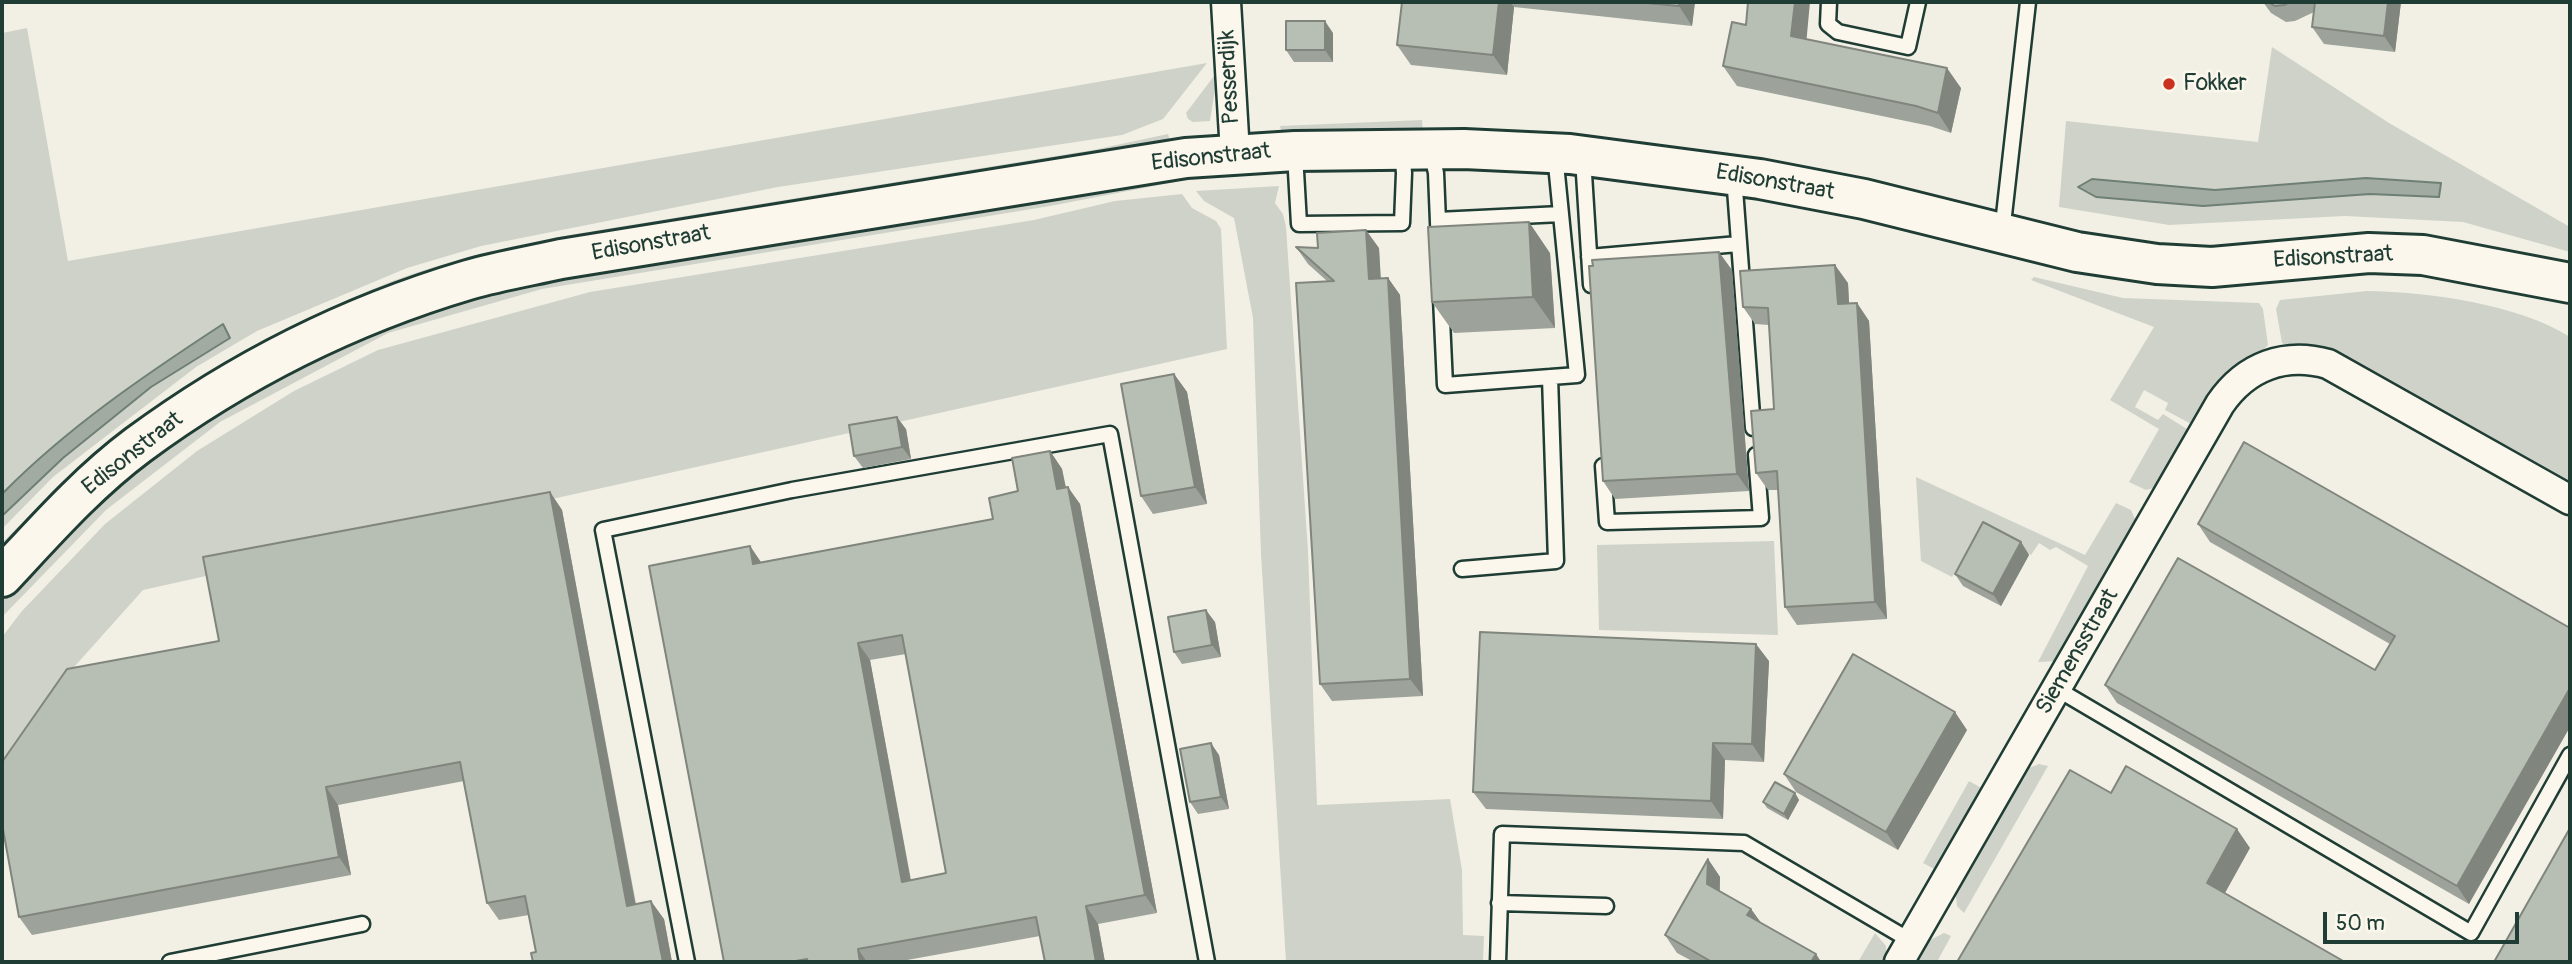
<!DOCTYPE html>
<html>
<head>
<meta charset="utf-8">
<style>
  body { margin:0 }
  #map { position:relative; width:2572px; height:964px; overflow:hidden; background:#f2f0e5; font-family:Pangolin,sans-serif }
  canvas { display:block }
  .frame { position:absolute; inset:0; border:4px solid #1f3d34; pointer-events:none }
  .scale { position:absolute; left:2323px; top:912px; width:196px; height:32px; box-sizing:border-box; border:4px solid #1f3d34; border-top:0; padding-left:9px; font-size:21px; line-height:24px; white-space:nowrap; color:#1f3d34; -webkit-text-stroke:5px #fbf7ec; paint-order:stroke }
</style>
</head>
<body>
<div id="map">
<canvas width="2572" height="964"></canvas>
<div class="frame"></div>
<div class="scale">50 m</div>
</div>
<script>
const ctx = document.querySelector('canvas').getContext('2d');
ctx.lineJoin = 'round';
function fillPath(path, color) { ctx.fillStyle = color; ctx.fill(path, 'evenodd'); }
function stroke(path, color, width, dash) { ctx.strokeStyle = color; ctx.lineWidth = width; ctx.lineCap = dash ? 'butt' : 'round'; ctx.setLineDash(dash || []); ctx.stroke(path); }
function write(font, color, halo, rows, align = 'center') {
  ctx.font = font + ' Pangolin,sans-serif'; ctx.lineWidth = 5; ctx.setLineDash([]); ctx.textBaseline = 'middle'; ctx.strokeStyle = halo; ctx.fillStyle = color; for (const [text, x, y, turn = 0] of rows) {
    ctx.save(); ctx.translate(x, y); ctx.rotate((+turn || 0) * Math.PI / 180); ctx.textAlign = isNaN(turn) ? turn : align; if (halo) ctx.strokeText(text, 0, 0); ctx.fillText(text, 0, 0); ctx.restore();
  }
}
fillPath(new Path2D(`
  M 27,28 L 68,261 L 1207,63 L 1163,119 L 1122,135 L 778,187 L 481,246 L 407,268 L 257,331 L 196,367 L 53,477 L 2,529 L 2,516 L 61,460 L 151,387 L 230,337 L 223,325 L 2,494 L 2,33 Z
  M 2272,47 L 2389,123 L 2570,227 L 2570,252 L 2463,222 L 2345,216 L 2169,225 L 2059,207 L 2066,121 L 2258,142 Z
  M 1214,76 L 1217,77 L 1210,121 L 1193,122 L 1188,119 L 1186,113 Z
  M 1422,120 L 1423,133 L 1282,134 L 1280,126 Z
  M 1168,134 L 1170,141 L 406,284 L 2,553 L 2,543 C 114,430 225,350 373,289 C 475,246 590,232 698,214 C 830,193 961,171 1093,150 Z
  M 1172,179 L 1175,182 L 1050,206 L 542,289 L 388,333 L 220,422 L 106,510 L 2,617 L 2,598 L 70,523 L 175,437 L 311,357 L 403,318 L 537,276 Z
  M 1279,186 L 1275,203 L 1283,214 L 1286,227 L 1308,551 L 1317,805 L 1450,799 L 1462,870 L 1463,935 L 1484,936 L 1483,962 L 1286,962 L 1261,554 L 1253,318 L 1234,218 L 1204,201 L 1196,191 Z
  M 1182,194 L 1192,208 L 1216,221 L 1221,229 L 1227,349 L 143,590 L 49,695 L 2,766 L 2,637 L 22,611 L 105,524 L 197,451 L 294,391 L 378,350 L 590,292 L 1034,220 L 1115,201 Z
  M 2034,277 L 2123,298 L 2259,303 L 2263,309 L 2268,345 L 2193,425 L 2165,410 L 2168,403 L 2144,390 L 2135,407 L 2158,420 L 2163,414 L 2190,431 L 2158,487 L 2146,490 L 2129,482 L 2159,429 L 2110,400 L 2154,327 L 2031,280 Z
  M 2367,291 C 2429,292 2518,304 2570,337 L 2570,486 L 2351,360 L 2319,349 L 2288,346 L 2282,343 L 2276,309 L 2280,300 Z
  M 1916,477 L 2085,555 L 2116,503 L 2131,510 L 2137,523 L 2057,661 L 2038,662 L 2088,566 L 2056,547 L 2050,550 L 2039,543 L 2031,555 L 1992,534 L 1979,533 L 1952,577 L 1921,561 Z
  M 1774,541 L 1778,635 L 1599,630 L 1597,545 Z
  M 2039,764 L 2048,766 L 1964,913 L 1957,906 L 1956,896 L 2029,768 Z
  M 1969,781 L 1985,790 L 1938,871 L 1923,863 Z
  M 1875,933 L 1886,946 L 1886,962 L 1858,962 Z
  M 1944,933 L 1951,936 L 1937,962 L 1917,962 L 1930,940 Z`), '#cfd2c8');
const water = new Path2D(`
  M 2366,178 L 2441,183 L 2439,197 L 2370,194 L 2203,206 L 2096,197 L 2078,187 L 2092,179 L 2215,190 Z
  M 223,324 L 230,338 L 151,387 L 63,458 L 2,516 L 2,494 C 68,427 145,375 223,324 Z`);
fillPath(water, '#a2aba1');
stroke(water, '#6e7f75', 2);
const lane = new Path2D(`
  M 1829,2 L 1828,24 L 1838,32 L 1908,47 L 1918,2
  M 1431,151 L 1436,173 L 1439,246
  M 1295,154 L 1299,224 L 1402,223 L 1404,173 L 1402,150
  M 1583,158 L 1591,285
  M 1734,176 L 1753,428
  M 1438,220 L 1561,214
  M 2002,233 L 2028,2
  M 1589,257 L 1738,244
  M 1441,298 L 1445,385 L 1577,375 L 1555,154
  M 1603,466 L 1607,522 L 1761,518 L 1756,455
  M 1462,569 L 1556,561 L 1550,377
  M 2057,689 L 2471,933 L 2570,755
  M 1499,903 L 1606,906
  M 170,962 L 362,924
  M 687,962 L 603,530 L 792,490 L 1110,434 L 1207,962
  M 1498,962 L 1502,834 L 1744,843 L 1911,941`);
const street = new Path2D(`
  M 1226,2 L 1235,153
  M 1899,962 L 2220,404 C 2246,366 2285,352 2328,364 L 2570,500`);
const primary = new Path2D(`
  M 2,577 C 45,531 87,483 138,445 C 237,372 350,315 468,280 C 499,271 530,266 561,259 L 1186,158 L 1295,151 L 1464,149 L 1570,154 L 1760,179 L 1864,199 L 2077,252 L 2157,264 L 2212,267 L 2369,253 L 2423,255 L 2570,283`);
stroke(lane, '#1f3d34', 19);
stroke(street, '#1f3d34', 33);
stroke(primary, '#1f3d34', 44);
stroke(lane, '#fbf7ec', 14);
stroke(street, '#fbf7ec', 28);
stroke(primary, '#fbf7ec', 38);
fillPath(new Path2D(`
  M 1402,2 L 1695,2 L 1692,26 L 1514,7 L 1507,75 L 1411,65 L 1397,45 Z
  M 2263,2 L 2401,2 L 2395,52 L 2324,44 L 2312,27 L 2314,12 L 2295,21 L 2286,22 L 2271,13 Z
  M 1746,25 L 1807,40 L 1961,88 L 1951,133 L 1930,126 L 1737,86 L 1723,66 Z
  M 1333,33 L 1333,62 L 1294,62 L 1286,50 Z
  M 1296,247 L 1318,248 L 1379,248 L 1380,278 L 1388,278 L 1400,295 L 1423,696 L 1332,701 L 1320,684 L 1327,281 L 1308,264 Z
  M 1550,253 L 1555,328 L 1454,333 L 1432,302 Z
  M 1732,270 L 1749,491 L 1615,499 L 1603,481 Z
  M 1848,283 L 1849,304 L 1857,303 L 1869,321 L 1887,619 L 1797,625 L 1785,607 L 1778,490 L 1768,490 L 1756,473 L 1774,409 L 1769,325 L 1755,324 L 1743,307 Z
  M 1174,374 L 1187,392 L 1207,504 L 1153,514 L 1141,496 Z
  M 906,429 L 911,459 L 863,468 L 854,456 Z
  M 1050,451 L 1062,469 L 1066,487 L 1080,504 L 1157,913 L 1098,924 L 1105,962 L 1045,962 L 1040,936 L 896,962 L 724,962 L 750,546 L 761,562 L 993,519 L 1018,491 ZM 906,654 L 946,873 L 911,880 L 870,660 Z
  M 550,492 L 562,510 L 636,904 L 664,919 L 672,962 L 533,962 L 536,952 L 529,915 L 499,920 L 487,903 L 464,781 L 338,805 L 351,875 L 32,935 L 19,917 L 219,641 Z
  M 2198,524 L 2570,628 L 2469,904 L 2117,703 L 2105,685 L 2375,670 L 2390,644 L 2210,542 Z
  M 2021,542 L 2029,555 L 2001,606 L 1963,586 L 1955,574 Z
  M 1215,622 L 1221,657 L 1182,664 L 1174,652 Z
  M 1769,661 L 1764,762 L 1725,760 L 1723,819 L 1486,809 L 1473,792 Z
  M 1967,730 L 1898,850 L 1796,792 L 1784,774 Z
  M 1219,755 L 1229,809 L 1198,814 L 1190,802 Z
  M 1795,793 L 1799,800 L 1788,820 L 1767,808 L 1763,802 Z
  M 1708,859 L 1720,877 L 1720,891 L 1751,909 L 1761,923 L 1816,954 L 1821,962 L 1694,962 L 1677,953 L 1665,935 Z`), '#9da39a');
fillPath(new Path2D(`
  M 1499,2 L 1510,2 L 1514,7 L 1507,75 L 1493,55 Z
  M 1679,2 L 1695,2 L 1692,26 L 1679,6 Z
  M 1795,2 L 1810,2 L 1805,56 L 1791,36 Z
  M 2388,2 L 2401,2 L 2395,52 L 2384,36 Z
  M 1325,21 L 1333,33 L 1333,62 L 1325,50 Z
  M 1947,68 L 1961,88 L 1951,133 L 1938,113 Z
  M 1529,222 L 1550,253 L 1555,328 L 1533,297 Z
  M 1366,230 L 1379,248 L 1382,297 L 1369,279 Z
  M 1719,252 L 1732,270 L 1749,491 L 1737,474 Z
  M 1835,265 L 1848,283 L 1850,322 L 1838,304 Z
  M 1388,278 L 1400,295 L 1423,696 L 1410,679 Z
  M 1857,303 L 1869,321 L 1887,619 L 1875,602 Z
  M 1174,374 L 1187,392 L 1207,504 L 1195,487 Z
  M 897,417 L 906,429 L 911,459 L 902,447 Z
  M 1050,451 L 1062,469 L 1069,506 L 1057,489 Z
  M 1068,487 L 1080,504 L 1157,913 L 1145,895 Z
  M 550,492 L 562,510 L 639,924 L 627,906 Z
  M 2021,542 L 2029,555 L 2001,606 L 1993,594 Z
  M 750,546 L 762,564 L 753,564 Z
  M 1206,610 L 1215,622 L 1221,657 L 1212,645 Z
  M 858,643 L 870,660 L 914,899 L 902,882 Z
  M 1756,644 L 1769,661 L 1764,762 L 1752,744 Z
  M 2570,688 L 2570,727 L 2469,904 L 2457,886 Z
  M 1955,712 L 1967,730 L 1898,850 L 1886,832 Z
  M 1211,743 L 1219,755 L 1229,809 L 1221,797 Z
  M 1713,743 L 1725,760 L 1723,819 L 1711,801 Z
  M 326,787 L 338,805 L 351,875 L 339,857 Z
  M 1795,793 L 1799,800 L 1788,820 L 1784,814 Z
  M 2237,829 L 2250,848 L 2220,902 L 2207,883 Z
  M 1708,859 L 1720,877 L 1719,901 L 1707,884 Z
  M 651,901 L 664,919 L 672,962 L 663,962 Z
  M 1086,906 L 1098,924 L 1105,962 L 1096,962 Z
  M 1751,909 L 1764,927 L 1747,915 Z
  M 858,949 L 867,962 L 860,962 Z
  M 1816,954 L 1821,962 L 1811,962 Z`), '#80857d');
const building = new Path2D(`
  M 1402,2 L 1499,2 L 1493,55 L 1397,45 Z
  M 1636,2 L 1679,2 L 1679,6 Z
  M 1748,2 L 1795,2 L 1791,36 L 1947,68 L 1938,113 L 1916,106 L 1723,66 L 1732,22 L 1746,25 Z
  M 2268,2 L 2290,2 L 2284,5 L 2275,6 Z
  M 2315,2 L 2388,2 L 2384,36 L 2312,27 Z
  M 1286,21 L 1325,21 L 1325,50 L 1286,50 Z
  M 1529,222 L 1533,297 L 1432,302 L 1428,227 Z
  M 1366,230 L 1369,279 L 1388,278 L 1410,679 L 1320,684 L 1296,283 L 1334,281 L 1296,247 L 1318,248 L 1317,233 Z
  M 1719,252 L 1737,474 L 1603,481 L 1589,266 L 1593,266 L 1592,260 Z
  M 1835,265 L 1838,304 L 1857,303 L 1875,602 L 1785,607 L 1777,471 L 1756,473 L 1751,411 L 1774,409 L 1768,308 L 1743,307 L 1740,271 Z
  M 1174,374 L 1195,487 L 1141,496 L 1121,384 Z
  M 897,417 L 902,447 L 854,456 L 849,425 Z
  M 2244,442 L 2570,628 L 2570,688 L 2457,886 L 2105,685 L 2178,558 L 2375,670 L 2395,636 L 2198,524 Z
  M 1050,451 L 1057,489 L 1068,487 L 1145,895 L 1086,906 L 1096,962 L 1045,962 L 1036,917 L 858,949 L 860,962 L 808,962 L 807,959 L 790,962 L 724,962 L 649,566 L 750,546 L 753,564 L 993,519 L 989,498 L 1018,491 L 1012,458 ZM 902,635 L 946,873 L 902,882 L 858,643 Z
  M 550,492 L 627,906 L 651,901 L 663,962 L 533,962 L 531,953 L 536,952 L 525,896 L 487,903 L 460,762 L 326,787 L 339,857 L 19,917 L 2,824 L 2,762 L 67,669 L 219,641 L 203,557 Z
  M 1983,522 L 2021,542 L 1993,594 L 1955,574 Z
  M 1206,610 L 1212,645 L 1174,652 L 1168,617 Z
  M 1480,632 L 1756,644 L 1752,744 L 1713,743 L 1711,801 L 1473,792 Z
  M 1853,654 L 1955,712 L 1886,832 L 1784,774 Z
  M 1211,743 L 1221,797 L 1190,802 L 1180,749 Z
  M 2126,766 L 2237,829 L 2207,883 L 2345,962 L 1957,962 L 2070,770 L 2111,793 Z
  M 1775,782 L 1795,793 L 1784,814 L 1763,802 Z
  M 2570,828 L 2570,962 L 2494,962 Z
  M 1708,859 L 1707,884 L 1751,909 L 1747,915 L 1816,954 L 1811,962 L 1712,962 L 1665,935 Z`);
fillPath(building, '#b7beb3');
stroke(building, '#80857d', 2);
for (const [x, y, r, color] of [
  [2169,84,7,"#c8321e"]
]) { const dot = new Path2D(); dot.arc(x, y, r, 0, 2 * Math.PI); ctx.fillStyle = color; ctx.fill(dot); stroke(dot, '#fbf7ec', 2.5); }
write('23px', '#1f3d34', '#fbf7ec', [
  ["Pesserdijk",1230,77,-93],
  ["Edisonstraat",1211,158,-6],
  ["Edisonstraat",1775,183,10],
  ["Edisonstraat",651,244,-10],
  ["Edisonstraat",2333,258,-3],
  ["Edisonstraat",133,454,-38],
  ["Siemensstraat",2078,652,-60]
]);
write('23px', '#1f3d34', '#fbf7ec', [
  ["Fokker",2183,84]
], 'left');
</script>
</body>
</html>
